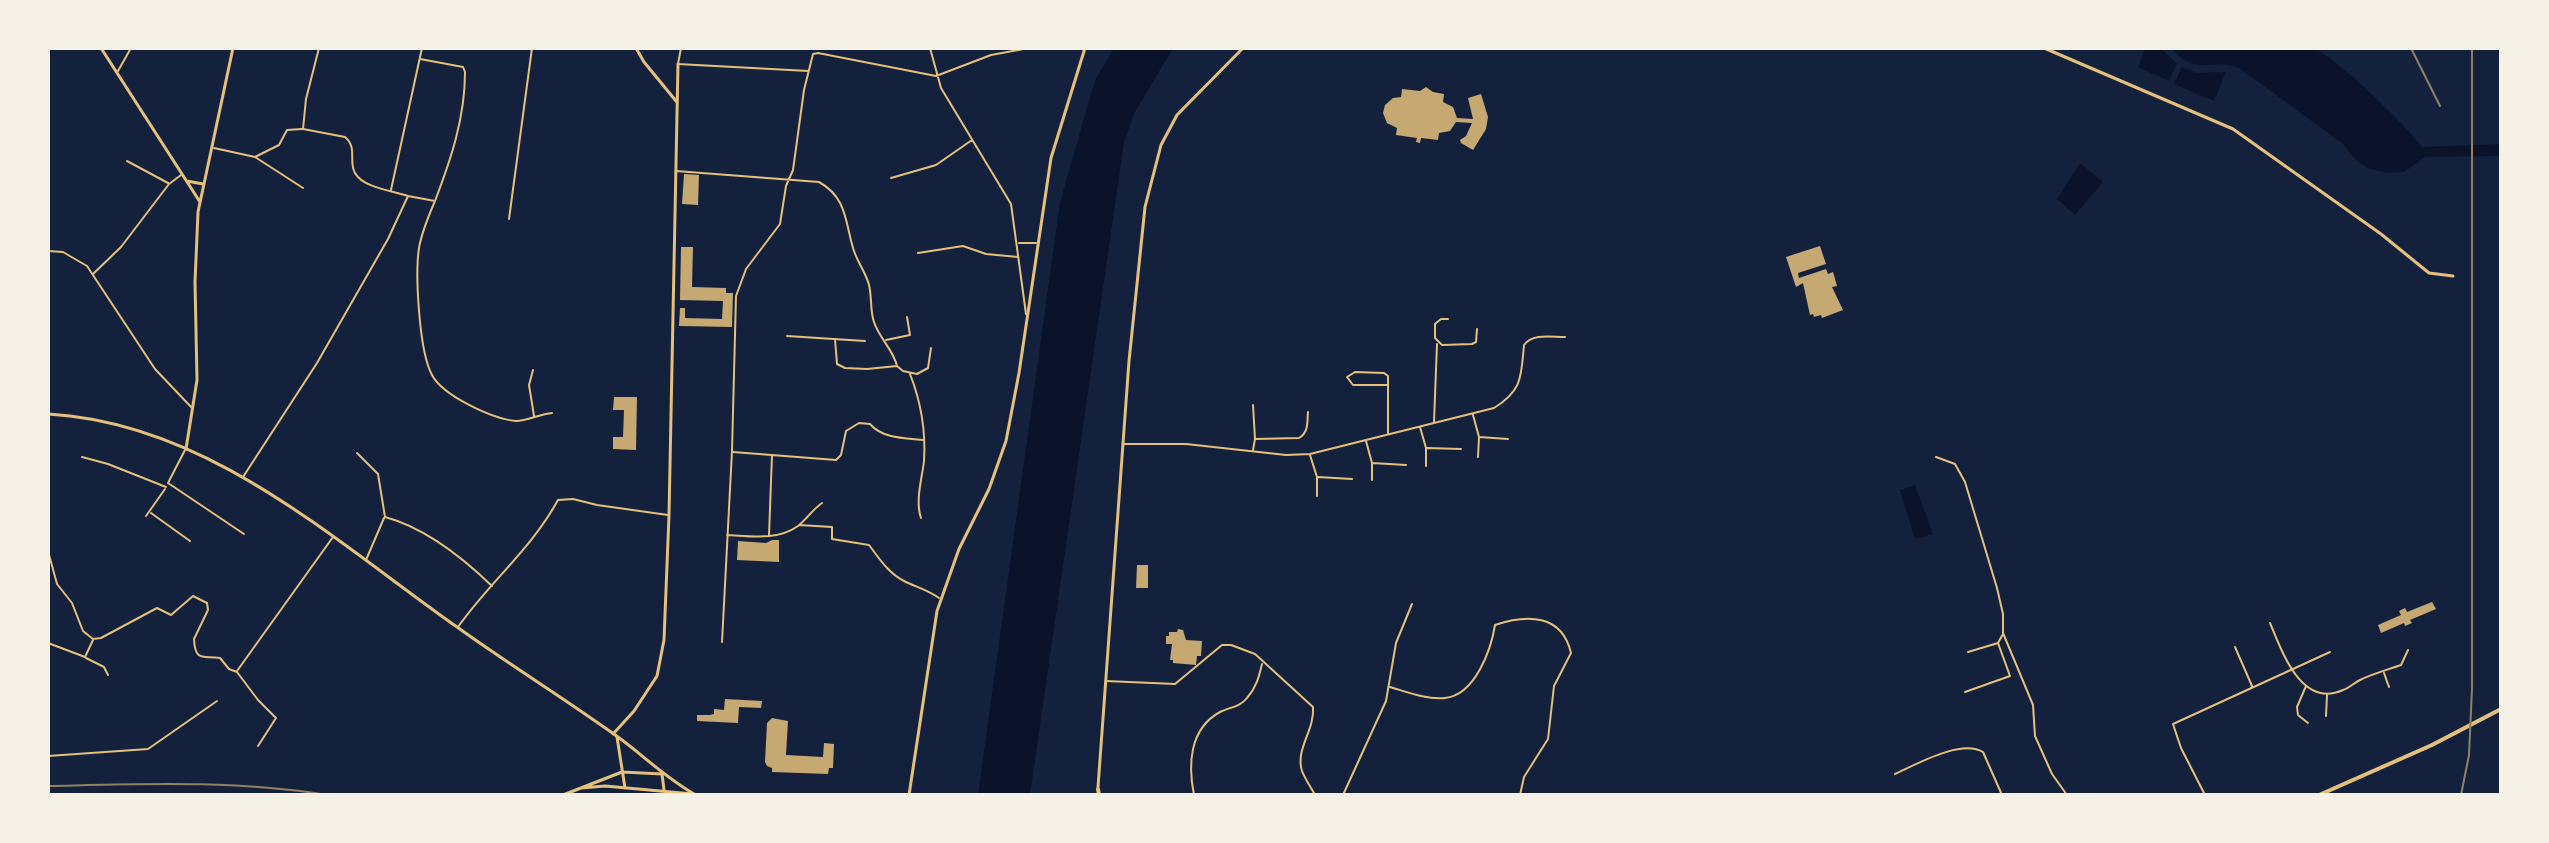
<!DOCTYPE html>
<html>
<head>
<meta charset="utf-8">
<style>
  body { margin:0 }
  #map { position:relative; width:2549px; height:843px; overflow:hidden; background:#14213d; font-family:Lato,sans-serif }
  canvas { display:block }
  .frame { position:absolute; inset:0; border:50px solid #f6f1e7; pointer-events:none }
</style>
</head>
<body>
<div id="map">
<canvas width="2549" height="843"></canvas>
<div class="frame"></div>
</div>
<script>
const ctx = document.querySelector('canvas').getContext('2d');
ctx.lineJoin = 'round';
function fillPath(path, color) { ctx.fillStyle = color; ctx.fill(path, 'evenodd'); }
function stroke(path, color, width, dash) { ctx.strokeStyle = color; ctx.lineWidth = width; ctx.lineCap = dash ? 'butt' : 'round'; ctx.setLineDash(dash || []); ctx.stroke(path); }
fillPath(new Path2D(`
  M 1114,48 L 1173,48 L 1135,112 L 1124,142 L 1030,795 L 978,795 L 1060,202 L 1095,80 Z
  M 2145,48 L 2161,48 L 2177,64 L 2169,81 L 2138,67 Z
  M 2171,48 L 2314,48 C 2339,60 2405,124 2422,147 L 2501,144 L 2501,156 L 2425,157 L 2404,172 L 2387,173 L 2367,168 L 2355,159 L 2342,143 L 2239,68 C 2211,56 2200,79 2171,48 Z
  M 2182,67 L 2198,73 L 2226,72 L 2214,101 L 2174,84 Z
  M 2080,163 L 2103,182 L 2075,215 L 2057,199 Z
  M 1915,485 L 1933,534 L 1915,539 L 1900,490 Z`), '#0b132b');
stroke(new Path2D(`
  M 48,722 L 49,723`), '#0b132b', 2);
fillPath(new Path2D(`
  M 1426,87 L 1433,92 L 1444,94 L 1443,102 L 1453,107 L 1457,118 L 1473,119 L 1468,98 L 1481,94 L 1488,117 L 1486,129 L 1473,150 L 1461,143 L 1460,140 L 1466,136 L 1472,123 L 1456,122 L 1450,131 L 1439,133 L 1438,140 L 1421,138 L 1420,143 L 1416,142 L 1417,138 L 1396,135 L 1397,128 L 1387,123 L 1383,113 L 1385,105 L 1393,98 L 1401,97 L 1402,89 L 1420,91 Z
  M 684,174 L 699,175 L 698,205 L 682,204 Z
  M 1820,246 L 1826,264 L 1798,273 L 1799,278 L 1826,269 L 1828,274 L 1833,272 L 1837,286 L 1832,287 L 1843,310 L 1822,318 L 1821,315 L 1814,317 L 1813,314 L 1810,315 L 1803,283 L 1796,287 L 1786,257 Z
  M 681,247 L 693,247 L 692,287 L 726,288 L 726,293 L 733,293 L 732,327 L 679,326 L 680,308 L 685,308 L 685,318 L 722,319 L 723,301 L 680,300 Z
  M 614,397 L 637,397 L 636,450 L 613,449 L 613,437 L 623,437 L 624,410 L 613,410 Z
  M 772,540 L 779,540 L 779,562 L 737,560 L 738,541 L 766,543 Z
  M 1137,565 L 1148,565 L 1148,588 L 1136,588 Z
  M 2432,602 L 2436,609 L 2410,620 L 2412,623 L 2405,626 L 2404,623 L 2381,633 L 2378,625 L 2401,615 L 2399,611 L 2405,608 L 2407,612 Z
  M 1178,629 L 1183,630 L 1186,640 L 1202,641 L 1201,656 L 1197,656 L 1196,665 L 1173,663 L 1173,660 L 1170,660 L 1172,644 L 1166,644 L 1166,636 L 1169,636 L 1169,632 L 1177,632 Z
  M 725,699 L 762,701 L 761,708 L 739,707 L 738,723 L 697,721 L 697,715 L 710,715 L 714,714 L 714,709 L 724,710 Z
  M 772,718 L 788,721 L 786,755 L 823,757 L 824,743 L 834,744 L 833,768 L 829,768 L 828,774 L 772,772 L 772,768 L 767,766 L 765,762 L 767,723 Z`), '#c6a872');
stroke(new Path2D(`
  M 681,48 L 678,64 L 808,71
  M 930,48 L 941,88 L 1011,204 L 1026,314
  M 118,71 L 131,48
  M 214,148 L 255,157 L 279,145 L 287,130 L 302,129
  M 255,157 L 303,188
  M 127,161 L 168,183
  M 676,171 L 819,182 C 848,198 845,224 854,251 C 858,263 866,273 869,285 C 872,297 870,311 874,322 C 879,338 893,349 897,366
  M 891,178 L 936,165 L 972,140
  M 391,190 L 422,48
  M 408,196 L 435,201 C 451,159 465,118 465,72 L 463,67 L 420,59
  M 435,201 C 428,217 422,231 419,248 C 415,274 419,351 432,375 C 443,396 493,419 516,421 C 527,421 540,414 552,413
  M 509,219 L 532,48
  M 1019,243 L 1036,243
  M 48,251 L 63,252 L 87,266 L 155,369 L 192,408
  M 918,253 L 963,246 L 986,254 L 1018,257
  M 93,274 L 121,247 L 169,184 L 181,175
  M 1448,319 L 1441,319 L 1435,324 L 1435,338 L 1442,345 L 1472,344 L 1476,342 L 1477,329
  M 787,336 L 865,341
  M 835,339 L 837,364 L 845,368 L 867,369 L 897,366 L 903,371 L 917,374 L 928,368 L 931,348
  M 886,340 L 910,335 L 907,317
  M 533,370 L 529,385 L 534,416
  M 910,374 C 921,402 926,430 924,461 C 922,479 915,500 921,518
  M 1387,385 L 1353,385 L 1347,377 L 1355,372 L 1384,373 L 1388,376 L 1388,433
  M 1473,415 L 1479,437 L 1478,457
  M 1434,422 L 1437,344
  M 1420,427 L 1426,448 L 1426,466
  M 1479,437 L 1508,439
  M 1255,439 L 1299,438 C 1309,432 1307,422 1308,412
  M 1366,441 L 1372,463 L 1372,480
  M 1124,444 L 1186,444 L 1286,455 L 1310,454 L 1494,408 C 1523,390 1521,376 1524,345 C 1532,333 1552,337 1565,337
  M 1427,448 L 1461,449
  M 1253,450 L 1255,439 L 1253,405
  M 733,452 L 836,460 L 841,455 L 846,431 L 859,423 L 870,424 C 883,439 905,438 924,440
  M 357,453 L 378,474 L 385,517 C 426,528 462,557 492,586
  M 1310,455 L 1317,477 L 1317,496
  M 82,457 L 108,464 L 166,487
  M 1936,457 L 1955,464 L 1965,482 L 1997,588 L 2003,614 L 2003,633 L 2033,705 L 2035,736 L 2052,774 L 2067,795
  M 1372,463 L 1406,465
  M 243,477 L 317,363 L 388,239 L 408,196 C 394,191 363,188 355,173 C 348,161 358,148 345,137 L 303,129 L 306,99 L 319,48
  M 1318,477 L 1352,479
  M 168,483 L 244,534
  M 168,483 L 185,450
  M 151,513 L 190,541
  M 146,516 L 165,489
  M 799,525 L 832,527 L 832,539 L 869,545 C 879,558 888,573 904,581 C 916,587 928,590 939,598
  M 727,535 C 750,536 777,541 798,526 C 807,519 812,510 822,503
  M 769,535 L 772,455
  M 48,551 L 57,584 L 72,603 L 83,631 L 93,639 L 101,638 L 157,608 L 171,615 L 193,596 L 207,603 L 208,610 L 194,639 C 195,663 204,655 220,658 L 229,669 L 237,672 L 258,700 L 276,718 L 258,746
  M 366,560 L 384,518
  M 2270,623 C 2282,651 2301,709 2343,690 C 2349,688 2354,683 2360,680 C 2372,674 2387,670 2401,665 L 2408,650
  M 458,627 C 489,583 532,548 558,500 L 573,499 L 597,505 L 668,515
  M 722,642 L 732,451 L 736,296 L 746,269 L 780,224 L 786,186 L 793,170 L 804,90 L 813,54 L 818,53 L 936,76 L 991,55 L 1029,48
  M 48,643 L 85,657 L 93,640
  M 2235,647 L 2252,686
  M 1968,652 L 1998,643 L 2003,634
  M 86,658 L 104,667 L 108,675
  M 237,671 L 333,537
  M 2384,673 L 2389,687
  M 1106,681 L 1175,684 L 1222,645 L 1231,645 L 1255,654 L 1313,707 C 1315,730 1295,749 1302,771 C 1305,779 1311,787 1315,795
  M 2306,686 L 2297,707 L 2298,715 L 2308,723
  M 1390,687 C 1407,692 1427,700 1445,698 C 1475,695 1491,650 1495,625 C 1527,614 1562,614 1571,653 L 1554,686 L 1548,739 L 1524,777 L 1520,795
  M 1965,692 L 2010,676 L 1998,643
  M 2326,716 L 2327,695
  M 48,756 L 148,749 L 217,701
  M 1895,774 C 1917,764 1961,739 1983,752 L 2002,795
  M 1194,795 C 1188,765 1189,729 1220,712 C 1230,707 1240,707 1247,698 C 1256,688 1259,677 1262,664
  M 1343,795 L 1386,701 L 1396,643 L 1412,604
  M 2205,795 L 2181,748 L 2173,724 L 2330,652`), '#e5c07b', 2);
stroke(new Path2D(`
  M 101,48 L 200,202
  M 636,48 L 644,62 L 676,101
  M 2044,48 L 2233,129 L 2381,234 L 2429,273 L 2453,276
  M 187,181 L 203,184
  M 186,449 L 197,380 L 195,282 L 198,212 L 233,48
  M 909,795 L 937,611 L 959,549 L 989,489 L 1006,441 L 1019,373 L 1051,158 L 1085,48`), '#e5c07b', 3);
stroke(new Path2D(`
  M 48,414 C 208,423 332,539 457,627 C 510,665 565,699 618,737 C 644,756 667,779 696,795
  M 613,734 L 634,711 L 657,676 L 664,640 L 669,515 L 678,64
  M 617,737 L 625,788
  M 662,774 L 664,790
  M 1098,787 L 1129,361 L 1145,207 L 1161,145 L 1177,115 L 1243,48
  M 581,788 L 605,786 L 693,794
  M 563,795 L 622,772 L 662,774`), '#e5c07b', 3);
stroke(new Path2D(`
  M 2319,795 L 2432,745 L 2501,709`), '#e5c07b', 4);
stroke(new Path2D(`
  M 1098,789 L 1099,795`), '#e5c07b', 4);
stroke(new Path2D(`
  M 2411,48 L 2440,106
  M 48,786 C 141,784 234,780 327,795
  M 2461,795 L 2469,755 L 2472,688 L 2472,48`), '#918062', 2);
</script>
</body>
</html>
